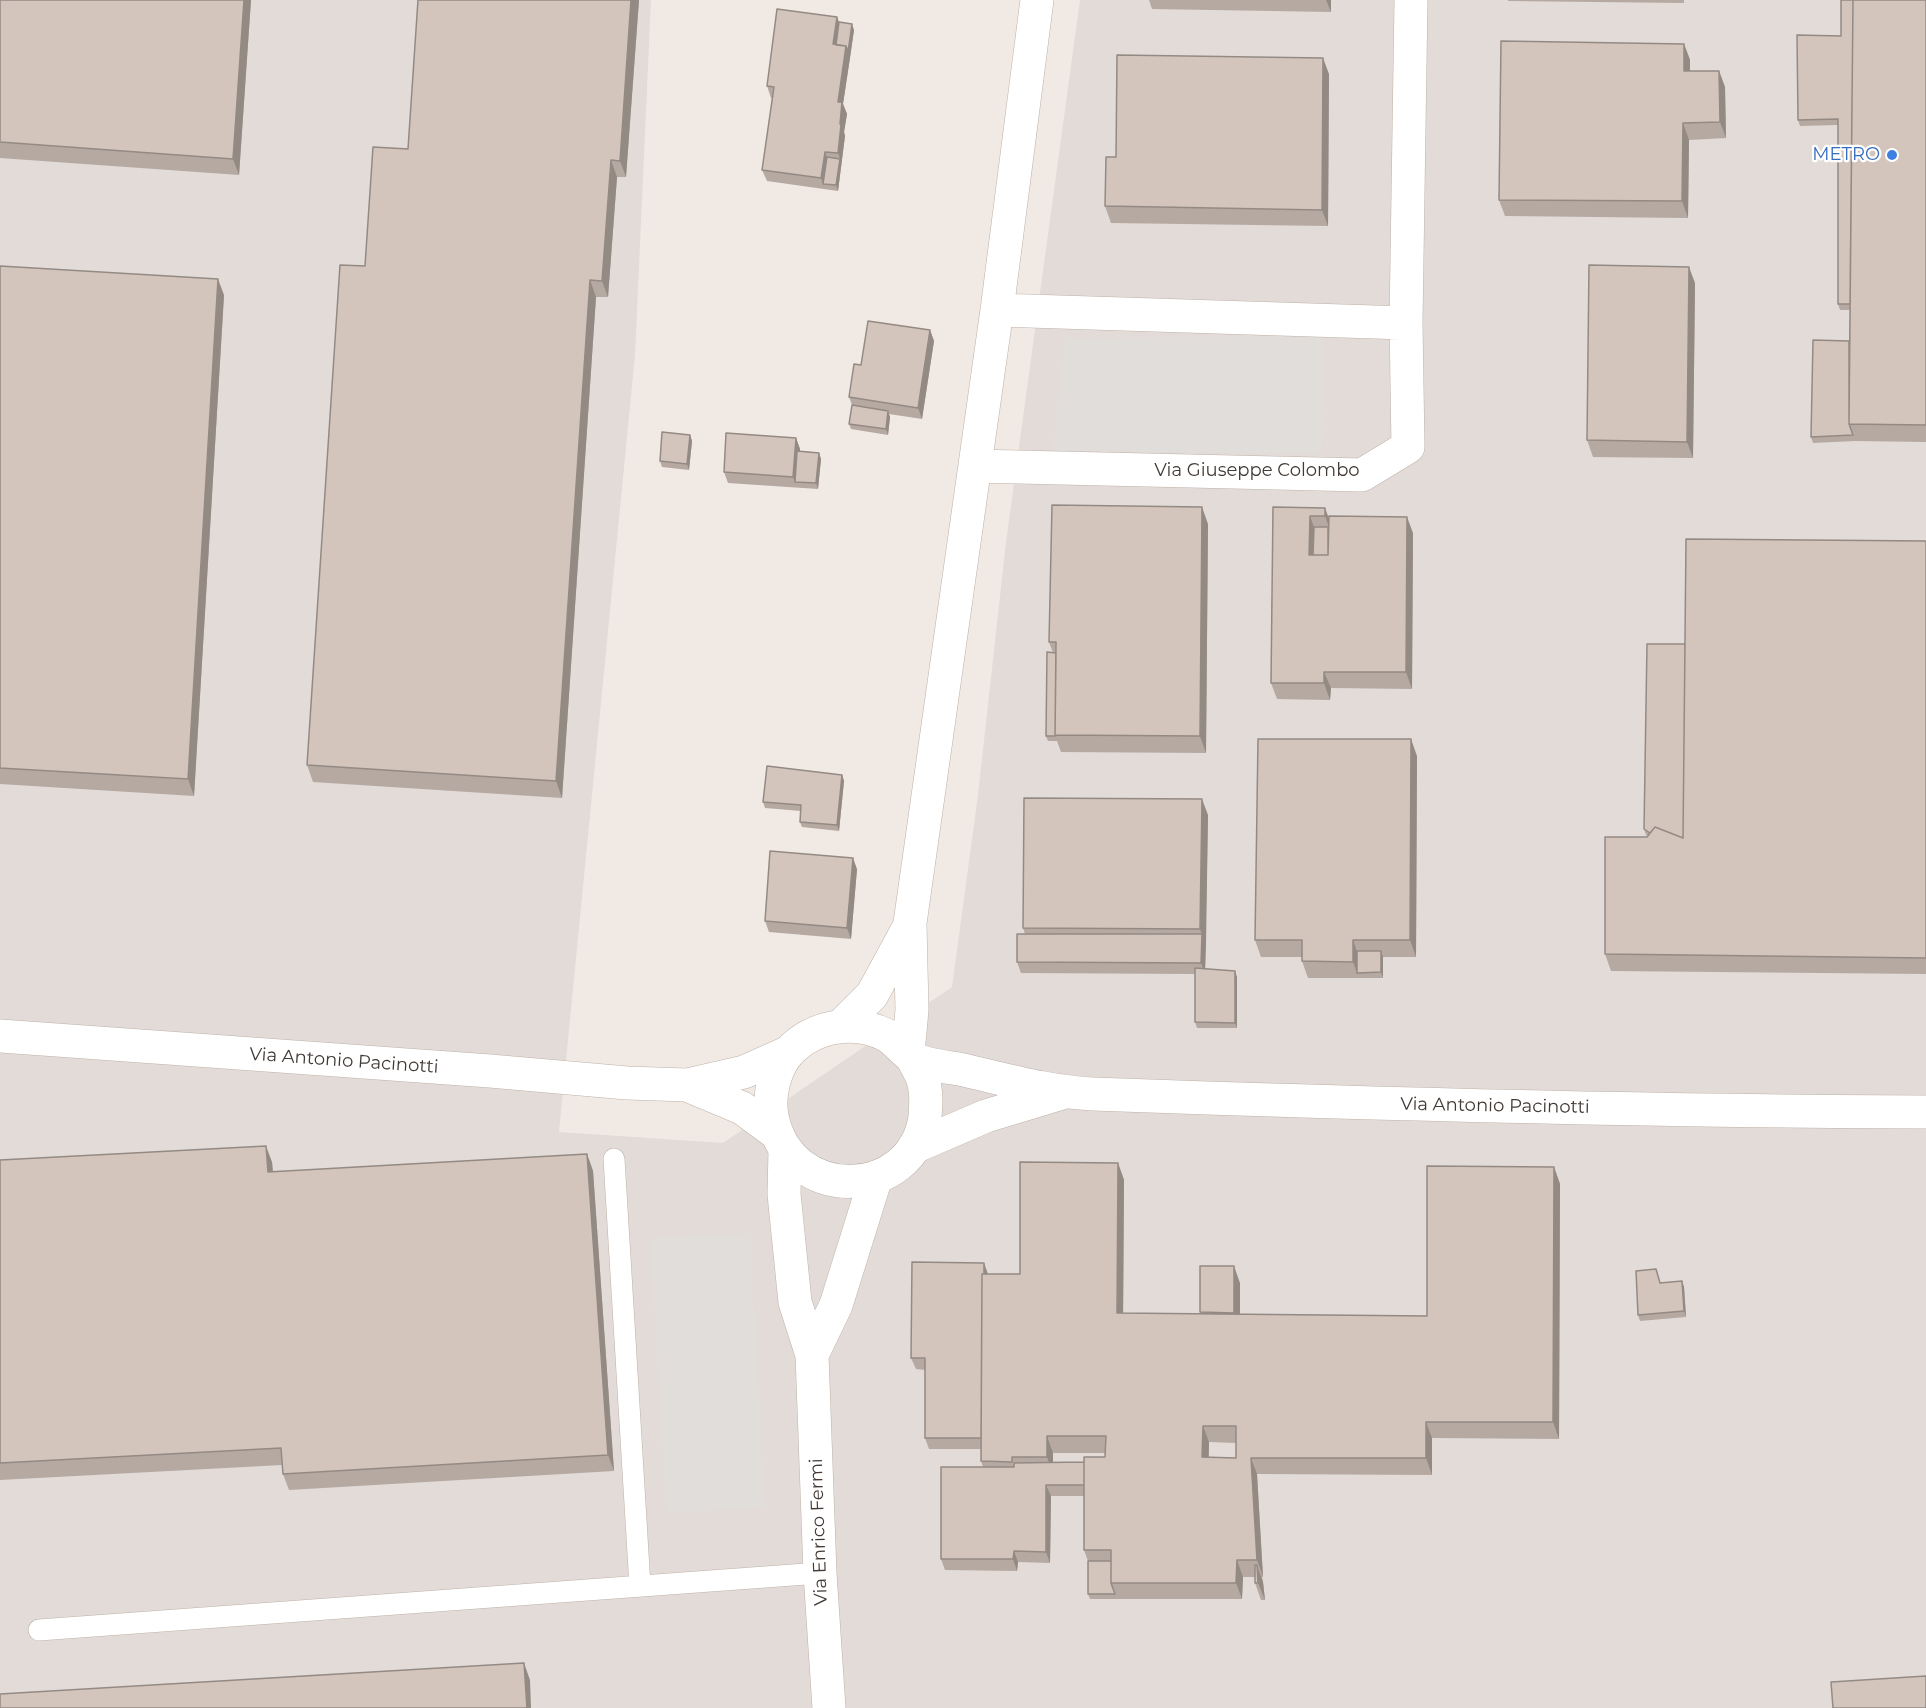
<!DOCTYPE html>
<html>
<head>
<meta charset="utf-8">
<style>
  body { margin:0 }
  canvas { display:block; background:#f1e9e3 }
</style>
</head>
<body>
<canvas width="1926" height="1708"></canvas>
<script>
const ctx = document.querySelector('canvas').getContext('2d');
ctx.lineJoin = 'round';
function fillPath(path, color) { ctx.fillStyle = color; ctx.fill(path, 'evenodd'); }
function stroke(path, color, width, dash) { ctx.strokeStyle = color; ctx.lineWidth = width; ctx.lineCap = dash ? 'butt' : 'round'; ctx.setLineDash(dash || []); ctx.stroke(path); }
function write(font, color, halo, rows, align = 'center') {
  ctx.font = font + ' Montserrat,sans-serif'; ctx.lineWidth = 4.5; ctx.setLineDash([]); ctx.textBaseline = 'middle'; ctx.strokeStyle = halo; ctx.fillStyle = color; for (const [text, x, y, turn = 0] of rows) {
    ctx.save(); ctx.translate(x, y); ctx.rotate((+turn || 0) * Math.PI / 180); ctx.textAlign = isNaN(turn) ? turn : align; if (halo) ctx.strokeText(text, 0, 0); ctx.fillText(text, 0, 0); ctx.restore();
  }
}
fillPath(new Path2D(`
  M 0,0 L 651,0 L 635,355 L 559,1132 L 723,1143 L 952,987 L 978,795 L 1006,542 L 1080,0 L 1926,0 L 1926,1708 L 0,1708 Z`), '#e2dbd8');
fillPath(new Path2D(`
  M 1323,336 L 1322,454 L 1052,451 L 1065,338 Z
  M 750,1233 L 765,1508 L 666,1513 L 650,1238 Z`), '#e1dddb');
const lane = new Path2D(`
  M 614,1159 L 640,1586
  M 39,1630 L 820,1573`);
const street = new Path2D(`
  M 997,310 L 1406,323 L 1411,0
  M 975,466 L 1362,475 L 1408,447 L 1406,323
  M 842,1025 L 872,995 L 910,925
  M 0,1036 L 490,1071 L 627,1083 L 687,1085 L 744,1072 L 789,1052
  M 908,1053 L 912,1010 L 910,923 L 997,310 L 1037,0
  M 913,1059 C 916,1066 921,1073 923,1080 C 927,1092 926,1105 925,1117 C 913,1201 789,1205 772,1116 C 768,1095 775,1068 789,1052 C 814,1025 855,1019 886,1035 C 897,1041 905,1054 915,1059 C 925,1065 947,1067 959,1069 C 1004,1079 1047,1092 1093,1094 C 1371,1104 1648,1111 1926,1112
  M 687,1085 L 742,1108 L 776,1133
  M 914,1147 L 986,1116 L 1062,1093
  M 785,1150 L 784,1194 L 795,1302 L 812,1355 L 820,1573 L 829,1708
  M 812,1355 L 836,1305 L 876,1177`);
stroke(lane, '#beb2a9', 22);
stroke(street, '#beb2a9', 34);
stroke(lane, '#fff', 21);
stroke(street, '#fff', 33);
fillPath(new Path2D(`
  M 0,0 L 251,0 L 239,175 L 0,158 Z
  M 639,0 L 626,177 L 617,177 L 608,297 L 596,297 L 562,798 L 313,782 L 307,765 L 365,266 L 408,149 Z
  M 1149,0 L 1331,0 L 1331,12 L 1152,9 Z
  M 1508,0 L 1684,0 L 1684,3 L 1508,1 Z
  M 1926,0 L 1926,442 L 1855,441 L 1813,443 L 1811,437 L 1849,341 L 1850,310 L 1840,310 L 1838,304 L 1838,125 L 1800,126 L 1798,120 L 1841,36 Z
  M 837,17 L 839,22 L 854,30 L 843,104 L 847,114 L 844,132 L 845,136 L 838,191 L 767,181 L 762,170 L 772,98 L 771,98 L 767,86 Z
  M 1684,44 L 1690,60 L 1690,71 L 1719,71 L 1725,87 L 1726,138 L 1689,140 L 1688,218 L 1505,216 L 1499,200 Z
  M 1329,74 L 1328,226 L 1111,223 L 1105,206 L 1116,157 Z
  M 0,266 L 224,295 L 194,796 L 0,784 Z
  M 1695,283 L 1693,458 L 1593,457 L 1587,440 Z
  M 930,330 L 934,341 L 922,419 L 889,414 L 890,417 L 888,435 L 851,429 L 849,424 L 852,405 L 849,397 L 861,365 Z
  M 690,435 L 692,441 L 689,470 L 662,467 L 660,461 Z
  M 796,438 L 800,449 L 800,451 L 819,453 L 821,459 L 818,489 L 728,483 L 724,472 Z
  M 1273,507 L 1329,516 L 1413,533 L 1412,689 L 1331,688 L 1330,700 L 1277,699 L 1271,683 Z
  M 1208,524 L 1206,753 L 1061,752 L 1057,741 L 1048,741 L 1046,736 L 1053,653 L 1049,642 Z
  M 1926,541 L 1926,974 L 1611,971 L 1605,954 L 1648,836 L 1646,835 L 1644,829 L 1685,644 Z
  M 1417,756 L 1416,957 L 1383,957 L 1383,978 L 1308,978 L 1302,961 L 1302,957 L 1261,957 L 1255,940 Z
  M 842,775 L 844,781 L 839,831 L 802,827 L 800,822 L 801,811 L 765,808 L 763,802 Z
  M 1208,815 L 1205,969 L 1237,977 L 1237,1028 L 1197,1028 L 1195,1022 L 1195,974 L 1021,973 L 1017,962 L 1025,934 L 1023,928 Z
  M 857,869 L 851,939 L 769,932 L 765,921 Z
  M 587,1154 L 593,1171 L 614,1471 L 289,1490 L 283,1474 L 282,1465 L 0,1480 L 0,1160 L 272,1162 L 273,1172 Z
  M 1118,1163 L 1124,1180 L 1123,1314 L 1200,1314 L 1200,1312 L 1240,1283 L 1240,1314 L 1427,1316 L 1554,1167 L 1560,1184 L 1559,1439 L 1432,1438 L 1432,1475 L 1257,1474 L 1263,1577 L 1262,1577 L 1263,1582 L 1265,1600 L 1261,1600 L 1255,1583 L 1255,1577 L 1243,1577 L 1242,1599 L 1090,1599 L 1088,1594 L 1088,1561 L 1084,1550 L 1084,1496 L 1051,1496 L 1050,1563 L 1018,1562 L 1017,1571 L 945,1570 L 941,1559 L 983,1467 L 981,1461 L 981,1449 L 929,1449 L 925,1438 L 925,1370 L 916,1369 L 911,1358 L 988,1274 L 1020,1274 ZM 1209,1442 L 1236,1443 L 1236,1458 L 1209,1457 ZM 1053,1453 L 1106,1453 L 1105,1457 L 1084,1462 L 1053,1462 Z
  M 1682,1281 L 1684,1287 L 1686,1317 L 1640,1321 L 1638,1315 L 1660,1283 Z`), '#b6a9a2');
fillPath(new Path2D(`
  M 244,0 L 251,0 L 239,175 L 233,159 Z
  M 631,0 L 639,0 L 626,177 L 620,161 Z
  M 1326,0 L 1331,0 L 1331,12 Z
  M 837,17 L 841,28 L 838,50 L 833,44 Z
  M 852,24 L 854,30 L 850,58 L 848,52 Z
  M 1684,44 L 1690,60 L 1690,88 L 1684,71 Z
  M 846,46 L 850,58 L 843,104 L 847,114 L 844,132 L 845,136 L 838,191 L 836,185 L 840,159 L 838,153 L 838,102 Z
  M 1323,58 L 1329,74 L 1328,226 L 1322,210 Z
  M 1719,71 L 1725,87 L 1726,138 L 1720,122 Z
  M 1683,123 L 1689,140 L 1688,218 L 1682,201 Z
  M 825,152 L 829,163 L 823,184 L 821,178 Z
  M 611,160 L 617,177 L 608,297 L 602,281 Z
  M 1689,267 L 1695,283 L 1693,458 L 1687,442 Z
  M 218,279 L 224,295 L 194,796 L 188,779 Z
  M 590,280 L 596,297 L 562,798 L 556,781 Z
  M 930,330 L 934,341 L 922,419 L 918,408 Z
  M 888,411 L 890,417 L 888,435 L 886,429 Z
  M 690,435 L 692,441 L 689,470 L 687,464 Z
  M 796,438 L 800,449 L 797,482 L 795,482 L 793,477 Z
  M 819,453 L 821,459 L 818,489 L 816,483 Z
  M 1202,507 L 1208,524 L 1206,753 L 1200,736 Z
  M 1325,508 L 1331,524 L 1331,533 L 1325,516 Z
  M 1310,516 L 1316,533 L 1315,566 L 1309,555 Z
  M 1407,517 L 1413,533 L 1412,689 L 1406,672 Z
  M 1324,672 L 1331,688 L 1330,700 L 1324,683 Z
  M 1411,739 L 1417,756 L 1416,957 L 1410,940 Z
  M 842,775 L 844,781 L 839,831 L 837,825 Z
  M 1202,799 L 1208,815 L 1206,945 L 1200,929 Z
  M 853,858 L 857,869 L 851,939 L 847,928 Z
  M 1202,934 L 1206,945 L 1205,974 L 1201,963 Z
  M 1353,940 L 1359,957 L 1357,973 L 1359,978 L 1353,962 Z
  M 1381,951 L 1383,957 L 1383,978 L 1381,972 Z
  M 1235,971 L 1237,977 L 1237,1028 L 1235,1023 Z
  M 266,1146 L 272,1162 L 274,1188 L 268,1172 Z
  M 587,1154 L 593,1171 L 614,1471 L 608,1455 Z
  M 1118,1163 L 1124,1180 L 1123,1330 L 1117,1313 Z
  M 1554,1167 L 1560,1184 L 1559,1439 L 1553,1422 Z
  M 984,1263 L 988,1274 L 987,1449 Z
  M 1234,1266 L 1240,1283 L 1240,1329 L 1234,1313 Z
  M 1682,1281 L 1684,1287 L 1686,1317 L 1684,1311 Z
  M 1426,1422 L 1432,1438 L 1432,1475 L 1426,1458 Z
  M 1203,1426 L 1209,1442 L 1208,1474 L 1202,1457 Z
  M 1047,1436 L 1053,1453 L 1053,1474 L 1047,1457 Z
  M 1251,1458 L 1257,1474 L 1263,1577 L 1257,1560 Z
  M 1046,1485 L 1051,1496 L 1050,1563 L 1046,1552 Z
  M 1014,1551 L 1018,1562 L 1017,1571 L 1013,1559 Z
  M 1237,1560 L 1243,1577 L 1242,1599 L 1236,1583 Z
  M 1257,1565 L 1263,1582 L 1265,1600 L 1258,1583 Z
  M 524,1663 L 530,1680 L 531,1708 L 527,1708 Z`), '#948a84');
const building = new Path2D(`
  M 0,0 L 244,0 L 233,159 L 0,142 Z
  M 418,0 L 631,0 L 620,161 L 611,160 L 602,281 L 590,280 L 556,781 L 307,765 L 340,265 L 365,266 L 373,147 L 408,149 Z
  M 1841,0 L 1853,0 L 1850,304 L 1838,304 L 1838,119 L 1798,120 L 1797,35 L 1841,36 Z
  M 1853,0 L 1926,0 L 1926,425 L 1849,424 Z
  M 777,9 L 837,17 L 833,44 L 846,46 L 838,102 L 842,102 L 840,124 L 841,125 L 838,153 L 825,152 L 821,178 L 762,170 L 774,87 L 767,86 Z
  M 839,22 L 852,24 L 848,52 L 846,46 L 836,45 Z
  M 1501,41 L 1684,44 L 1684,71 L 1719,71 L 1720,122 L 1683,123 L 1682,201 L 1499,200 Z
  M 1117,55 L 1323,58 L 1322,210 L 1105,206 L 1106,157 L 1116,157 Z
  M 827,157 L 840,159 L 836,185 L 823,184 Z
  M 1589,265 L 1689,267 L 1687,442 L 1587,440 Z
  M 0,266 L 218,279 L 188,779 L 0,768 Z
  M 868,321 L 930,330 L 918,408 L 849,397 L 854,364 L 861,365 Z
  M 1813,340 L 1849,341 L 1849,424 L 1853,435 L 1811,437 Z
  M 852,405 L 888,411 L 886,429 L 849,424 Z
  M 662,432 L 690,435 L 687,464 L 660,461 Z
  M 726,433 L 796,438 L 793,477 L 724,472 Z
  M 797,451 L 819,453 L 816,483 L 795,482 Z
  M 1052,505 L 1202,507 L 1200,736 L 1055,735 L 1056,642 L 1049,642 Z
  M 1273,507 L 1325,508 L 1325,516 L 1310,516 L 1309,555 L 1328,555 L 1329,516 L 1407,517 L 1406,672 L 1324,672 L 1324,683 L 1271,683 Z
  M 1314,527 L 1328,527 L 1328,555 L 1313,555 Z
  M 1686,539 L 1926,541 L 1926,958 L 1605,954 L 1605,837 L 1647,837 L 1655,827 L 1683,838 Z
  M 1647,644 L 1685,644 L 1683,838 L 1655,827 L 1650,833 L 1644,829 Z
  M 1047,652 L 1056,653 L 1055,736 L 1046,736 Z
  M 1258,739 L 1411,739 L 1410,940 L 1353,940 L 1353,962 L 1302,961 L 1302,940 L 1255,940 Z
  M 767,766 L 842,775 L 837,825 L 800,822 L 801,805 L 763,802 Z
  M 1024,798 L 1202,799 L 1200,929 L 1023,928 Z
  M 770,851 L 853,858 L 847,928 L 765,921 Z
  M 1017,934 L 1202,934 L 1201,963 L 1017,962 Z
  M 1357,951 L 1381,951 L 1381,972 L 1357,973 Z
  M 1195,968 L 1235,971 L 1235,1023 L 1195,1022 Z
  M 266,1146 L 268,1172 L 587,1154 L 608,1455 L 283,1474 L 281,1448 L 0,1463 L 0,1160 Z
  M 1020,1162 L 1118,1163 L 1117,1313 L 1427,1316 L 1427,1166 L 1554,1167 L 1553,1422 L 1426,1422 L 1426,1458 L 1251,1458 L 1257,1560 L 1237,1560 L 1236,1583 L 1111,1583 L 1111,1550 L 1084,1550 L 1084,1457 L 1105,1457 L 1106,1436 L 1047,1436 L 1047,1457 L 1012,1457 L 1012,1462 L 981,1461 L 982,1274 L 1020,1274 ZM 1203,1426 L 1236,1426 L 1236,1458 L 1202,1457 Z
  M 912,1262 L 984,1263 L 984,1274 L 982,1274 L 981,1438 L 925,1438 L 925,1358 L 911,1358 Z
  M 1200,1266 L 1234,1266 L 1234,1313 L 1200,1312 Z
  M 1656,1269 L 1660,1283 L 1682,1281 L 1684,1311 L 1638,1315 L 1636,1271 Z
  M 1084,1462 L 1084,1485 L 1046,1485 L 1046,1552 L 1014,1551 L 1013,1559 L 941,1559 L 941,1467 L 1014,1467 L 1014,1463 Z
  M 1088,1561 L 1111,1561 L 1111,1583 L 1115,1594 L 1088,1594 Z
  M 1255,1565 L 1257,1565 L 1258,1583 L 1255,1583 Z
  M 524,1663 L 527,1708 L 0,1708 L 0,1694 Z
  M 1926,1676 L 1926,1708 L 1833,1708 L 1831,1682 Z`);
fillPath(building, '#d4c5bc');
stroke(building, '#948a84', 1.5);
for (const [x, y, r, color] of [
  [1892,155,6,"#3f7fe0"]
]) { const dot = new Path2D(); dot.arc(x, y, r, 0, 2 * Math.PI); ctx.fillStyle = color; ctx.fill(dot); stroke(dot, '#fff', 2); }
write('18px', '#366cbe', '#fff', [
  ["METRO",1880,155]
], 'right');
write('18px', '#423934', '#fff', [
  ["Via Giuseppe Colombo",1257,471],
  ["Via Antonio Pacinotti",344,1061,4],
  ["Via Antonio Pacinotti",1495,1106,1],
  ["Via Enrico Fermi",819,1532,-92]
]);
</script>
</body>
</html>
